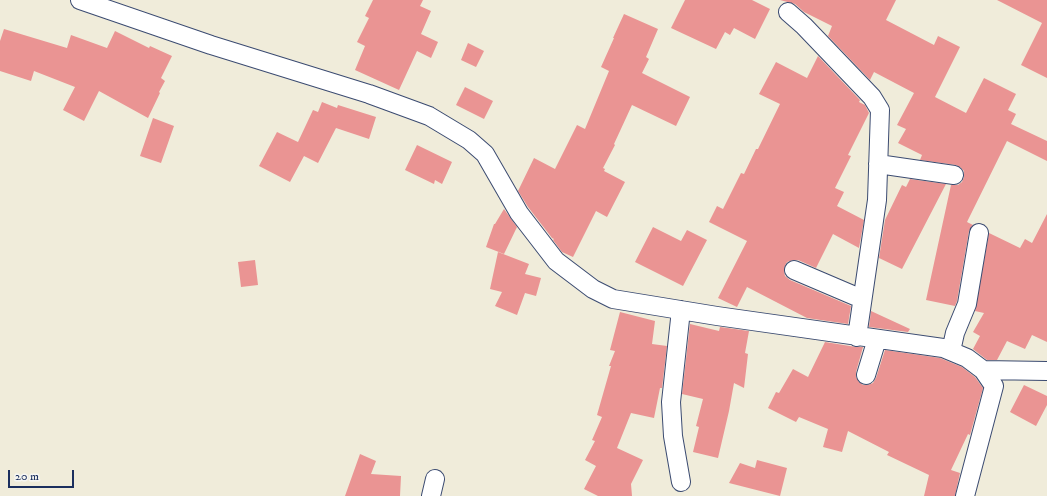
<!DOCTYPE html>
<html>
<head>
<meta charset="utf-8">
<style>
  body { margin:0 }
  #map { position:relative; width:1047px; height:496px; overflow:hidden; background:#f0ecda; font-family:"IM FELL DW Pica",serif }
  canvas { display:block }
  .scale { position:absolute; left:8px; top:470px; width:66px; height:18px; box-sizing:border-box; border:2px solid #1b2f5e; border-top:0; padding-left:5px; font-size:12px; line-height:14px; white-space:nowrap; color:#1b2f5e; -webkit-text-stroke:3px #f6f6f2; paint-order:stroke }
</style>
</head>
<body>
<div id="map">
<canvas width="1047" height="496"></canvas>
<div class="scale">20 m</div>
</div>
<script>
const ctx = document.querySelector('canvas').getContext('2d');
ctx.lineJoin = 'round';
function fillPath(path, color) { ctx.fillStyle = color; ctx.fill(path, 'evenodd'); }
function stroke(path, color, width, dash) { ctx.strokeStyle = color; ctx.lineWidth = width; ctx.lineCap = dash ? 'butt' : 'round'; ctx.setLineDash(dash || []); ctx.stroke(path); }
fillPath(new Path2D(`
  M 373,0 L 423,0 L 420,6 L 431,11 L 421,34 L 438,42 L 431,58 L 417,51 L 399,90 L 355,70 L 365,46 L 357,42 L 369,18 L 365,16 Z
  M 685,0 L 752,0 L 770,9 L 755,39 L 734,28 L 730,35 L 725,32 L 716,49 L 671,28 Z
  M 780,0 L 896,0 L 886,20 L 934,45 L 938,36 L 960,47 L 935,97 L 966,113 L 984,78 L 1016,94 L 1008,110 L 1016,114 L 1011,124 L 1047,141 L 1047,161 L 1007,141 L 967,222 L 973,225 L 969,231 L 957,301 L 955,306 L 926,300 L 951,185 L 958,185 L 962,182 L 964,177 L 964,171 L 960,167 L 956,165 L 920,160 L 922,155 L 898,143 L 906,129 L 897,125 L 914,93 L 874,72 L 870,80 L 828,36 L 832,26 L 804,12 L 795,4 Z
  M 997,0 L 1047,0 L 1047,78 L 1021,65 L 1042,23 Z
  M 624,14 L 658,29 L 646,57 L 649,59 L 642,73 L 690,97 L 676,126 L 632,105 L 614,144 L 615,145 L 603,168 L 605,169 L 604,171 L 625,182 L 607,217 L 596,211 L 573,257 L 562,252 L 553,240 L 554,239 L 552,238 L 528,207 L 518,191 L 534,158 L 555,169 L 577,125 L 585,129 L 609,71 L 601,67 L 614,38 L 613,38 Z
  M 4,29 L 67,48 L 71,35 L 107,48 L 115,31 L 149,48 L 150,46 L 172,56 L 161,78 L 165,81 L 159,92 L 160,93 L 148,118 L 99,91 L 84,121 L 63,110 L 75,87 L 34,71 L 31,81 L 0,71 L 0,41 Z
  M 468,43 L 484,51 L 476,67 L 461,60 Z
  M 818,56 L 860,100 L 859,102 L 865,105 L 869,113 L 848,155 L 851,156 L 835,188 L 844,192 L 837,206 L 864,220 L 859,248 L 833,234 L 816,268 L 798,260 L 793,260 L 787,262 L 785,266 L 784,271 L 785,276 L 790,280 L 851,306 L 848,324 L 807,318 L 747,287 L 737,307 L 718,298 L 747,241 L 709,222 L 717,206 L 723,209 L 741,173 L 744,174 L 756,149 L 758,149 L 780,104 L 759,94 L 776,62 L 807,78 Z
  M 465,87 L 493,101 L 484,119 L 456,105 Z
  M 322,102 L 337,108 L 338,105 L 376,117 L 369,139 L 336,128 L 318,163 L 304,156 L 290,182 L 259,166 L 277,132 L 298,142 L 313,110 L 318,112 Z
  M 153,118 L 174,126 L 161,163 L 140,156 Z
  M 417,145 L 452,162 L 442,184 L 435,180 L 434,184 L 405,170 Z
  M 910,179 L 946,184 L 902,269 L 879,258 L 885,220 L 902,185 L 906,187 Z
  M 504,209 L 517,227 L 504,254 L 486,247 L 494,224 L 495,224 Z
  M 1047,214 L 1047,342 L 1032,335 L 1025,349 L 1007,341 L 997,360 L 987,360 L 973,349 L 980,336 L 973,332 L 984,313 L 975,311 L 989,233 L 1020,248 L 1025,239 L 1032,243 Z
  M 653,227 L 681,241 L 687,230 L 707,240 L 683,286 L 635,262 Z
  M 498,252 L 529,264 L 525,274 L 541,278 L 536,296 L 525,293 L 517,315 L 495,306 L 502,292 L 490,289 Z
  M 255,260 L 258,285 L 241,287 L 238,262 Z
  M 871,311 L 910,329 L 908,332 L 869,327 Z
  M 620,312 L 655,321 L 652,344 L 667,346 L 662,388 L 660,388 L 654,418 L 631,413 L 617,448 L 643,460 L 631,484 L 632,496 L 598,496 L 584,489 L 596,466 L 585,460 L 595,441 L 592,440 L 602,417 L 597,415 L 611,366 L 609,366 L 615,351 L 610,350 Z
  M 690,324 L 719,331 L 720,327 L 749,331 L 745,353 L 748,354 L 744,388 L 734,383 L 729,411 L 718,458 L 693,452 L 699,427 L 696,426 L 703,399 L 682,394 Z
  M 825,342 L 856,347 L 863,347 L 856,372 L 856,377 L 859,382 L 863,385 L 868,385 L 873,383 L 876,378 L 885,350 L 940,358 L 962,367 L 975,377 L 983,388 L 970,435 L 968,434 L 951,470 L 960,473 L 955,496 L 924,496 L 929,475 L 887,455 L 889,452 L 848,431 L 842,452 L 823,447 L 828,429 L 799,417 L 796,422 L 768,408 L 776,392 L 779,393 L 793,369 L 808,377 Z
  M 1024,385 L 1047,396 L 1047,405 L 1036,426 L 1010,412 Z
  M 360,454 L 376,461 L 371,474 L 401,476 L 400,496 L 345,496 Z
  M 757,460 L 787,468 L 780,496 L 729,483 L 740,463 L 755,468 Z`), '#ea9493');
const minor = new Path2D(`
  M 80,0 L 211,45 L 369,94 L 429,116 L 469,140 L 485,154 L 519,213 L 556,261 L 593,289 L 613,299 L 717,316 L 943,348 L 967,358 L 983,370 L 994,386 L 965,496
  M 788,12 L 804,26 L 872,97 L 880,110 L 877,200 L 857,337
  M 878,164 L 954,175
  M 794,270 L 862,299
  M 681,310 L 671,402 L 673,436 L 681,482
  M 951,351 L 955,333 L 967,304 L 979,233
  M 983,370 L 1047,371
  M 866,375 L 877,339
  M 431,496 L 435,479`);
stroke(minor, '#3b4b71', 20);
stroke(minor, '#fff', 18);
</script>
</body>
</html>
